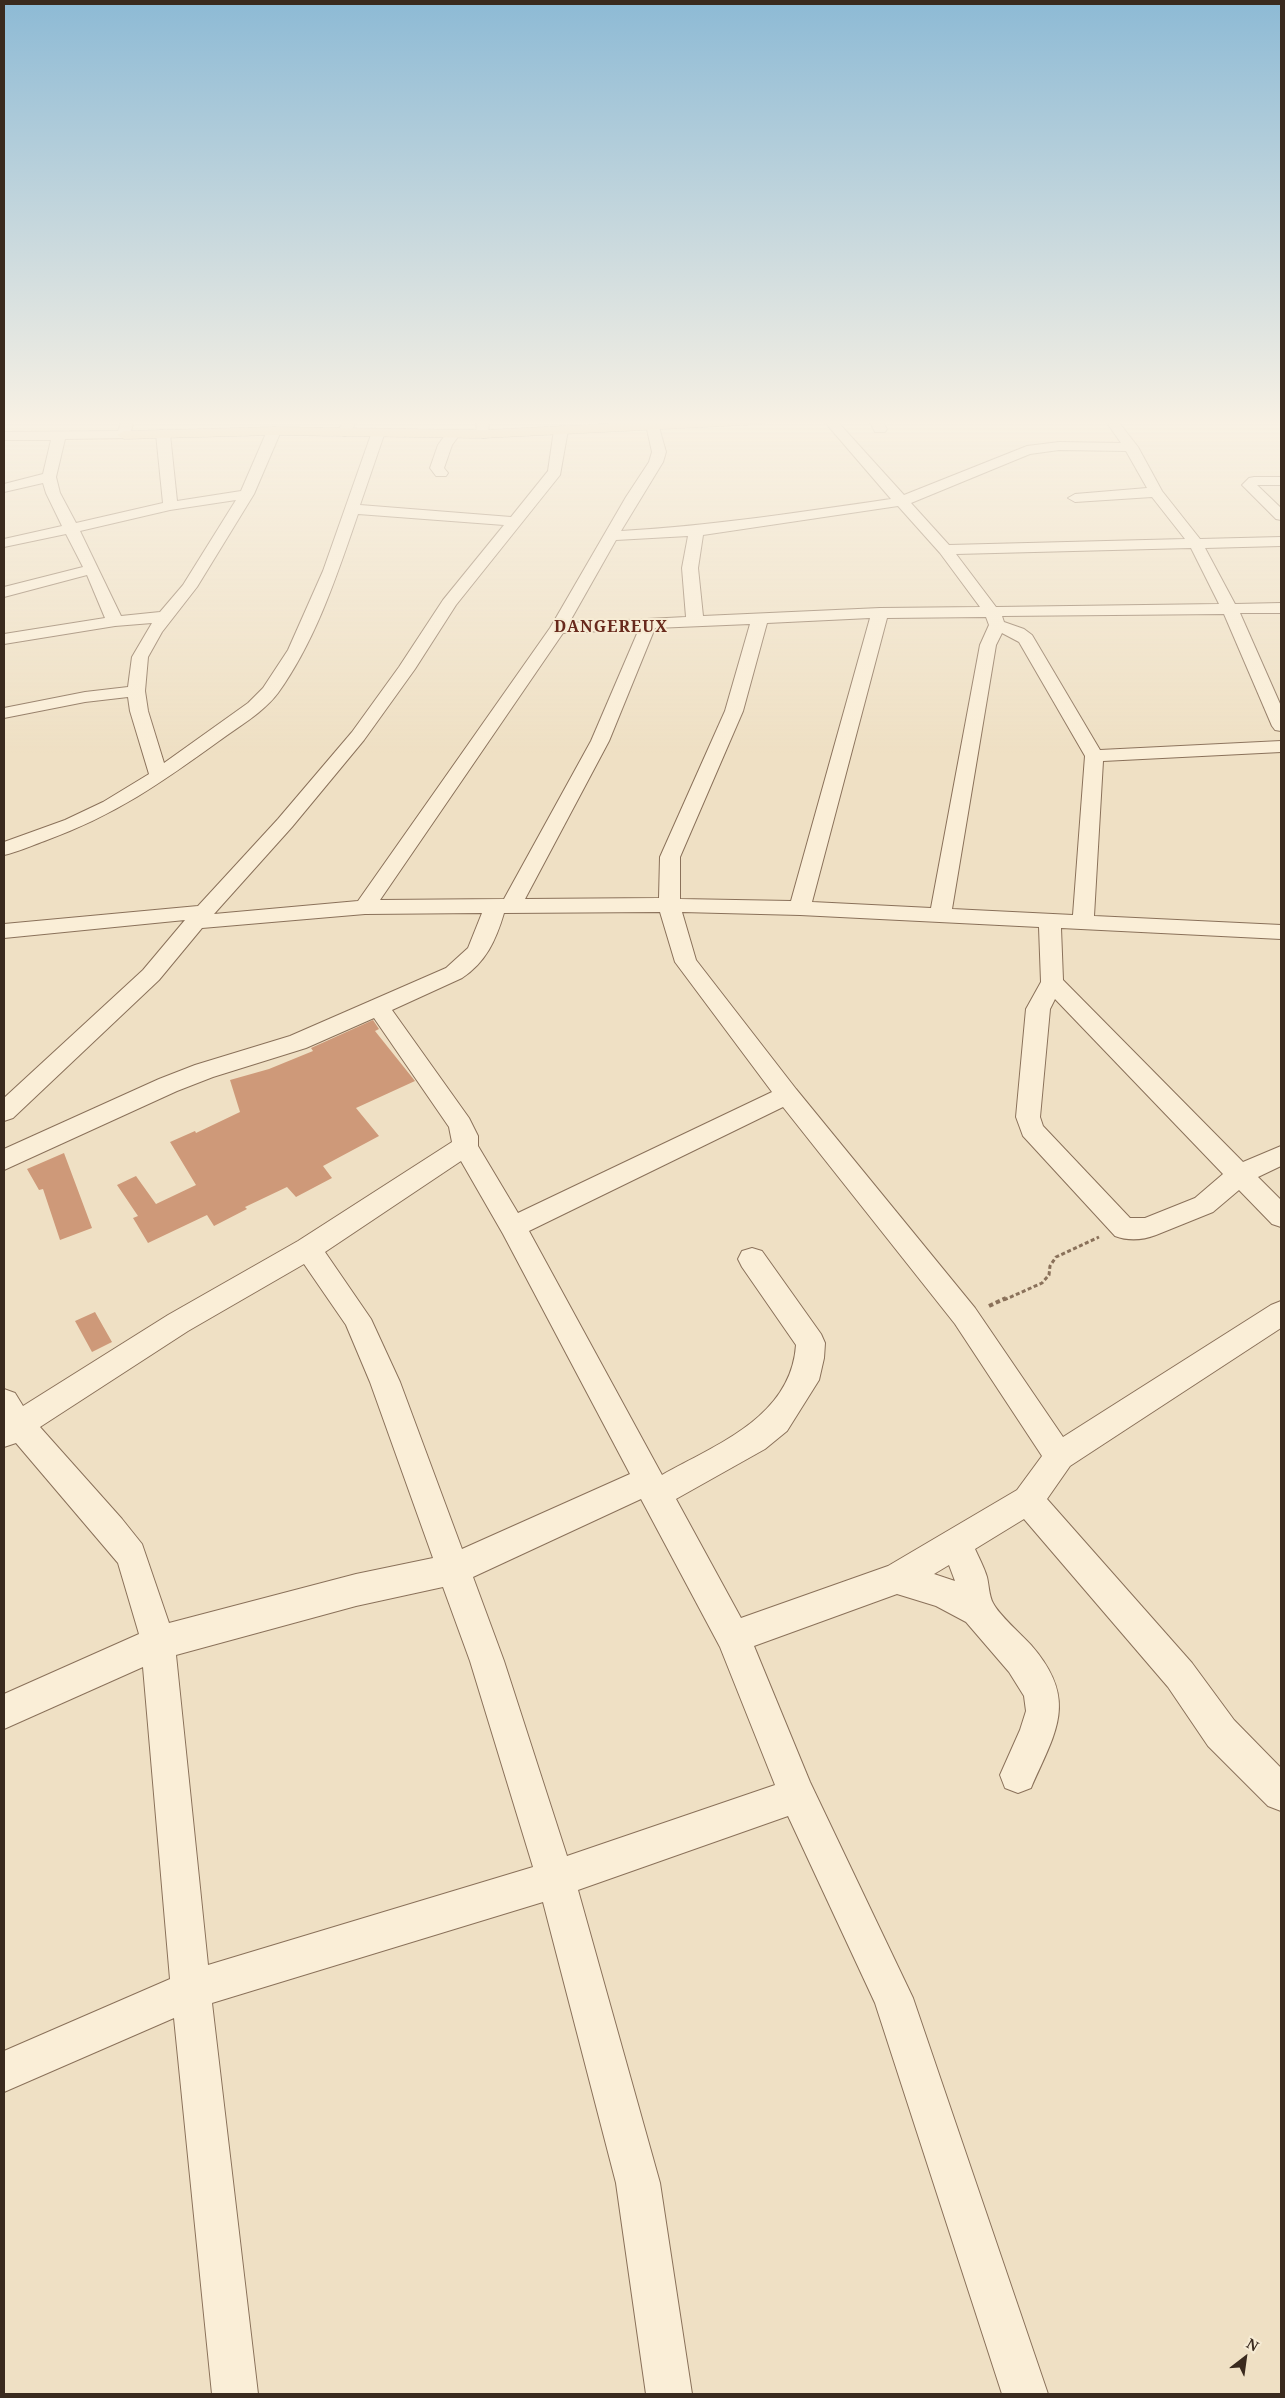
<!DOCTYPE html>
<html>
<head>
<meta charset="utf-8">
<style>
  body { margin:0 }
  #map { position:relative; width:1285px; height:2398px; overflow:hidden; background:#efe0c4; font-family:"Noto Serif",serif }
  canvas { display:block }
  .frame { position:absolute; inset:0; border:5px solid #3a2a1e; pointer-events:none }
  .north { position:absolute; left:1220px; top:2333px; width:50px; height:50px; -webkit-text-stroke:4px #f6ebd4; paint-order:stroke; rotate:30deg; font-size:14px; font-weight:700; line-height:20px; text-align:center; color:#3a2a1e }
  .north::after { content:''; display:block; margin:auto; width:18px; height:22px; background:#3a2a1e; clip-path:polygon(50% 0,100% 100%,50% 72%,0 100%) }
</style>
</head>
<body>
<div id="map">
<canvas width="1285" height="2398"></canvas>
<div class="frame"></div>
<div class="north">N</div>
</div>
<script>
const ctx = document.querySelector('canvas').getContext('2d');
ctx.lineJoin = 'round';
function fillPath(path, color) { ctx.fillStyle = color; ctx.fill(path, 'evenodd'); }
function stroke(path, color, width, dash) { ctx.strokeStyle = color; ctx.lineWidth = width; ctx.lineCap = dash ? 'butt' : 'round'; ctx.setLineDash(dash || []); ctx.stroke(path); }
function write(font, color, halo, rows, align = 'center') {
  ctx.font = font + ' "Noto Serif",serif'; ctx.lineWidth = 4; ctx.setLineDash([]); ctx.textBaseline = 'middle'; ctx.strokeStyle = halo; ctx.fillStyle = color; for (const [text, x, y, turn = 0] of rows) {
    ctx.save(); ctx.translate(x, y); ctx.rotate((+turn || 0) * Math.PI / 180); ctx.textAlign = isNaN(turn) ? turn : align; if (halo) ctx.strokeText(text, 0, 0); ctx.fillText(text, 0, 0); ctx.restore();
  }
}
fillPath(new Path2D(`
  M 373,1020 L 379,1029 L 375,1031 L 415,1081 L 356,1108 L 379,1136 L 323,1166 L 332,1178 L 296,1197 L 287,1187 L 245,1207 L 247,1209 L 214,1226 L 207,1215 L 148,1243 L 133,1218 L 138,1216 L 117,1185 L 136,1176 L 156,1204 L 196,1185 L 170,1142 L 195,1131 L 196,1133 L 240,1112 L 230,1080 L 269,1069 L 313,1051 L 311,1048 Z
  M 64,1153 L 92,1228 L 60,1240 L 43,1189 L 39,1190 L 27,1169 Z
  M 95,1312 L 112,1342 L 92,1352 L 75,1321 Z`), '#ce9979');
const minor = new Path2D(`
  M 122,420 L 134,420 L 129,438 L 65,439 L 56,477 L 60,493 L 76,523 L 163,503 L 156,434 L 158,431 L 163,430 L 170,434 L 177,501 L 241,491 L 267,431 L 274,427 L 281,431 L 254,494 L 197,587 L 162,632 L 148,657 L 145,691 L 148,711 L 164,763 L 248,703 L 263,688 L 288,650 L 323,571 L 373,429 L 383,429 L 385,432 L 360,505 L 511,517 L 548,471 L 554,430 L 561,426 L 568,430 L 560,475 L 456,605 L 415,669 L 364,740 L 292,827 L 214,914 L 358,901 L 550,628 L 626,497 L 649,462 L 652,452 L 645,420 L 657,420 L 666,452 L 663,462 L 621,531 C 712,526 801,512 891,499 L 823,420 L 836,420 L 904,495 L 1027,446 L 1059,442 L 1121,443 L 1105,420 L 1117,420 L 1138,447 L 1162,491 L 1200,539 L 1281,537 L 1281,546 L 1205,548 L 1235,604 L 1281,603 L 1281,613 L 1240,613 L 1281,706 L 1281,731 L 1275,730 L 1272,726 L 1224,614 L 1002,616 L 1004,622 L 1024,629 L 1032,635 L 1100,750 L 1281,741 L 1281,752 L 1103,761 L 1094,916 L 1281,925 L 1281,939 L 1061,928 L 1063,980 L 1243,1162 L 1281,1146 L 1281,1166 L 1258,1177 L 1281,1200 L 1281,1227 L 1272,1224 L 1239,1190 L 1213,1212 L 1156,1235 C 1143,1240 1128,1241 1115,1236 L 1023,1136 L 1016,1117 L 1026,1009 L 1041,982 L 1039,927 L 800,915 L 682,912 L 696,960 L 796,1089 L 975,1308 L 1063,1437 L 1271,1305 L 1281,1301 L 1281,1328 L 1070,1466 L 1047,1499 L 1192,1663 L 1234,1720 L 1281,1768 L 1281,1811 L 1268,1806 L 1208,1746 L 1168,1687 L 1024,1519 L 975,1549 C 979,1558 984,1567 987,1577 C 989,1585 989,1596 993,1603 C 999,1615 1021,1634 1031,1645 C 1079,1700 1056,1731 1031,1788 L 1018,1793 L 1005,1788 L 1000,1775 L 1020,1730 L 1026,1711 L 1024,1696 L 1009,1672 L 966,1622 L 936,1606 L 897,1594 L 754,1646 L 810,1782 L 913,1998 L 1048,2394 L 1002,2394 L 875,2003 L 788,1816 L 578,1890 L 660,2183 L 692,2394 L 646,2394 L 616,2183 L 543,1902 L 212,2003 L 258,2394 L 212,2394 L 174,2018 L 4,2092 L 4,2051 L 170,1979 L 143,1667 L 4,1729 L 4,1694 L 139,1634 L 118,1563 L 16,1443 L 4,1447 L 4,1389 L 15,1393 L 23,1406 L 168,1315 L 298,1241 L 452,1142 L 449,1127 L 374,1018 L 306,1048 L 213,1077 L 177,1091 L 4,1170 L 4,1149 L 159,1079 L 195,1065 L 290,1036 L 446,968 L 468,948 L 482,913 L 365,914 L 202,928 L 159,980 L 13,1118 L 4,1121 L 4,1098 L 143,970 L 185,920 L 4,938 L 4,924 L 198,906 L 278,819 L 352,732 L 399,667 L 443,600 L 504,525 L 358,514 C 337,575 316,640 278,693 C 263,713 239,726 219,741 C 161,783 115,815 47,840 C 33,845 18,852 4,855 L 4,842 L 65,820 L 103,802 L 149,774 L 130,711 L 128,697 L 85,702 L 4,718 L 4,708 L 85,692 L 128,687 L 132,657 L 152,623 L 115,626 L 4,644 L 4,634 L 105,618 L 87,575 L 4,597 L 4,587 L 83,567 L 66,534 L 4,547 L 4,539 L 62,526 L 46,493 L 43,483 L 4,492 L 4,484 L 43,474 L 51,440 L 4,440 L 4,432 L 118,431 ZM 1059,450 L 1126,451 L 1147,488 L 1075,494 L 1068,498 L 1075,502 L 1152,497 L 1185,539 L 949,545 L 911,503 L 1030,454 ZM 236,500 L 183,585 L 160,612 L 121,616 L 80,531 L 170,510 ZM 898,506 L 940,553 L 980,607 L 880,608 L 703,616 L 698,568 L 703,535 ZM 688,536 L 682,568 L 686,617 L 569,623 L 616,540 ZM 1191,548 L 1219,604 L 996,607 L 956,554 ZM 986,617 L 989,625 L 980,645 L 931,908 L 812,902 L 887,618 ZM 870,618 L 791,901 L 680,899 L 680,857 L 743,711 L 767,623 ZM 750,624 L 725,711 L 660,857 L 659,898 L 525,899 L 609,741 L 655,628 ZM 639,629 L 591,741 L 504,899 L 380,900 L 563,633 ZM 1002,633 L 1019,642 L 1085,756 L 1073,915 L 952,909 L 996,645 ZM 660,912 L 675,962 L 772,1092 L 518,1213 L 478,1146 L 478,1136 L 469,1118 L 392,1010 L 462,978 C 486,962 496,940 504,913 ZM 1055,999 L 1223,1174 L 1195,1198 L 1145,1218 L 1130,1218 L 1043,1126 L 1040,1117 L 1050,1009 ZM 783,1107 L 955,1324 L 1042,1456 L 1017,1490 L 888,1566 L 741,1618 L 676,1499 L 765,1449 L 787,1431 L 819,1380 L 824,1358 L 825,1343 L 821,1334 L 762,1251 L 752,1248 L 742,1251 L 738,1259 L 742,1267 L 796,1345 C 791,1417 717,1444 662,1475 L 529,1231 ZM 461,1161 L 503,1234 L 630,1474 L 462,1549 L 400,1382 L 371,1319 L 325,1252 ZM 304,1264 L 346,1325 L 370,1382 L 433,1558 L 356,1574 L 169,1623 L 142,1544 L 122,1519 L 40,1427 L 188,1331 ZM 641,1499 L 720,1647 L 775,1785 L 567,1856 L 504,1661 L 473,1577 ZM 949,1565 L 955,1581 L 934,1574 ZM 443,1587 L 470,1661 L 533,1867 L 208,1965 L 176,1655 L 356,1606 Z
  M 345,420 L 357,420 L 349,435 L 344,436 L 337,432 Z
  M 477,420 L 489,420 L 488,437 L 483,438 L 476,434 Z
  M 869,420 L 881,420 L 887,429 L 885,432 L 875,432 Z
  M 453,430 L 460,434 L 452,445 L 444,468 L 448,473 L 446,476 L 436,476 L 430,468 L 438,445 L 448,431 Z
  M 1254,477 L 1281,477 L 1281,485 L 1257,485 L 1281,508 L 1281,520 L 1276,519 L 1242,485 L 1249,478 Z`);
const major = new Path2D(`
  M 689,420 L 771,420 L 764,424 L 483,438 L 274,435 L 124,439 L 117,435 L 124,431 L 274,427 L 483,430 Z`);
stroke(minor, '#8a715a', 2);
stroke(major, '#58402e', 1);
stroke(new Path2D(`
  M 1004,1300 L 1042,1283 L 1049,1275 L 1050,1266 L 1056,1257 L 1099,1237`), '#8a715a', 3, [4, 2.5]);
stroke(new Path2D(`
  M 989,1306 L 1006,1298`), '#8a715a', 4, [4.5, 3]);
fillPath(minor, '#faeed7');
fillPath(major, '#f3d49b');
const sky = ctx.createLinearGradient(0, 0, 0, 755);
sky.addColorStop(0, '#8dbad5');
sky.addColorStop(0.56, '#f8f1e4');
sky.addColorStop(1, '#f8f1e400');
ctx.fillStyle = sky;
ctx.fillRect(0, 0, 1285, 755);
ctx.letterSpacing = '1px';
write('bold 16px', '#68291c', '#f6ebd4', [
  ["DANGEREUX",611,627]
]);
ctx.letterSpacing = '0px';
</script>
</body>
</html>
